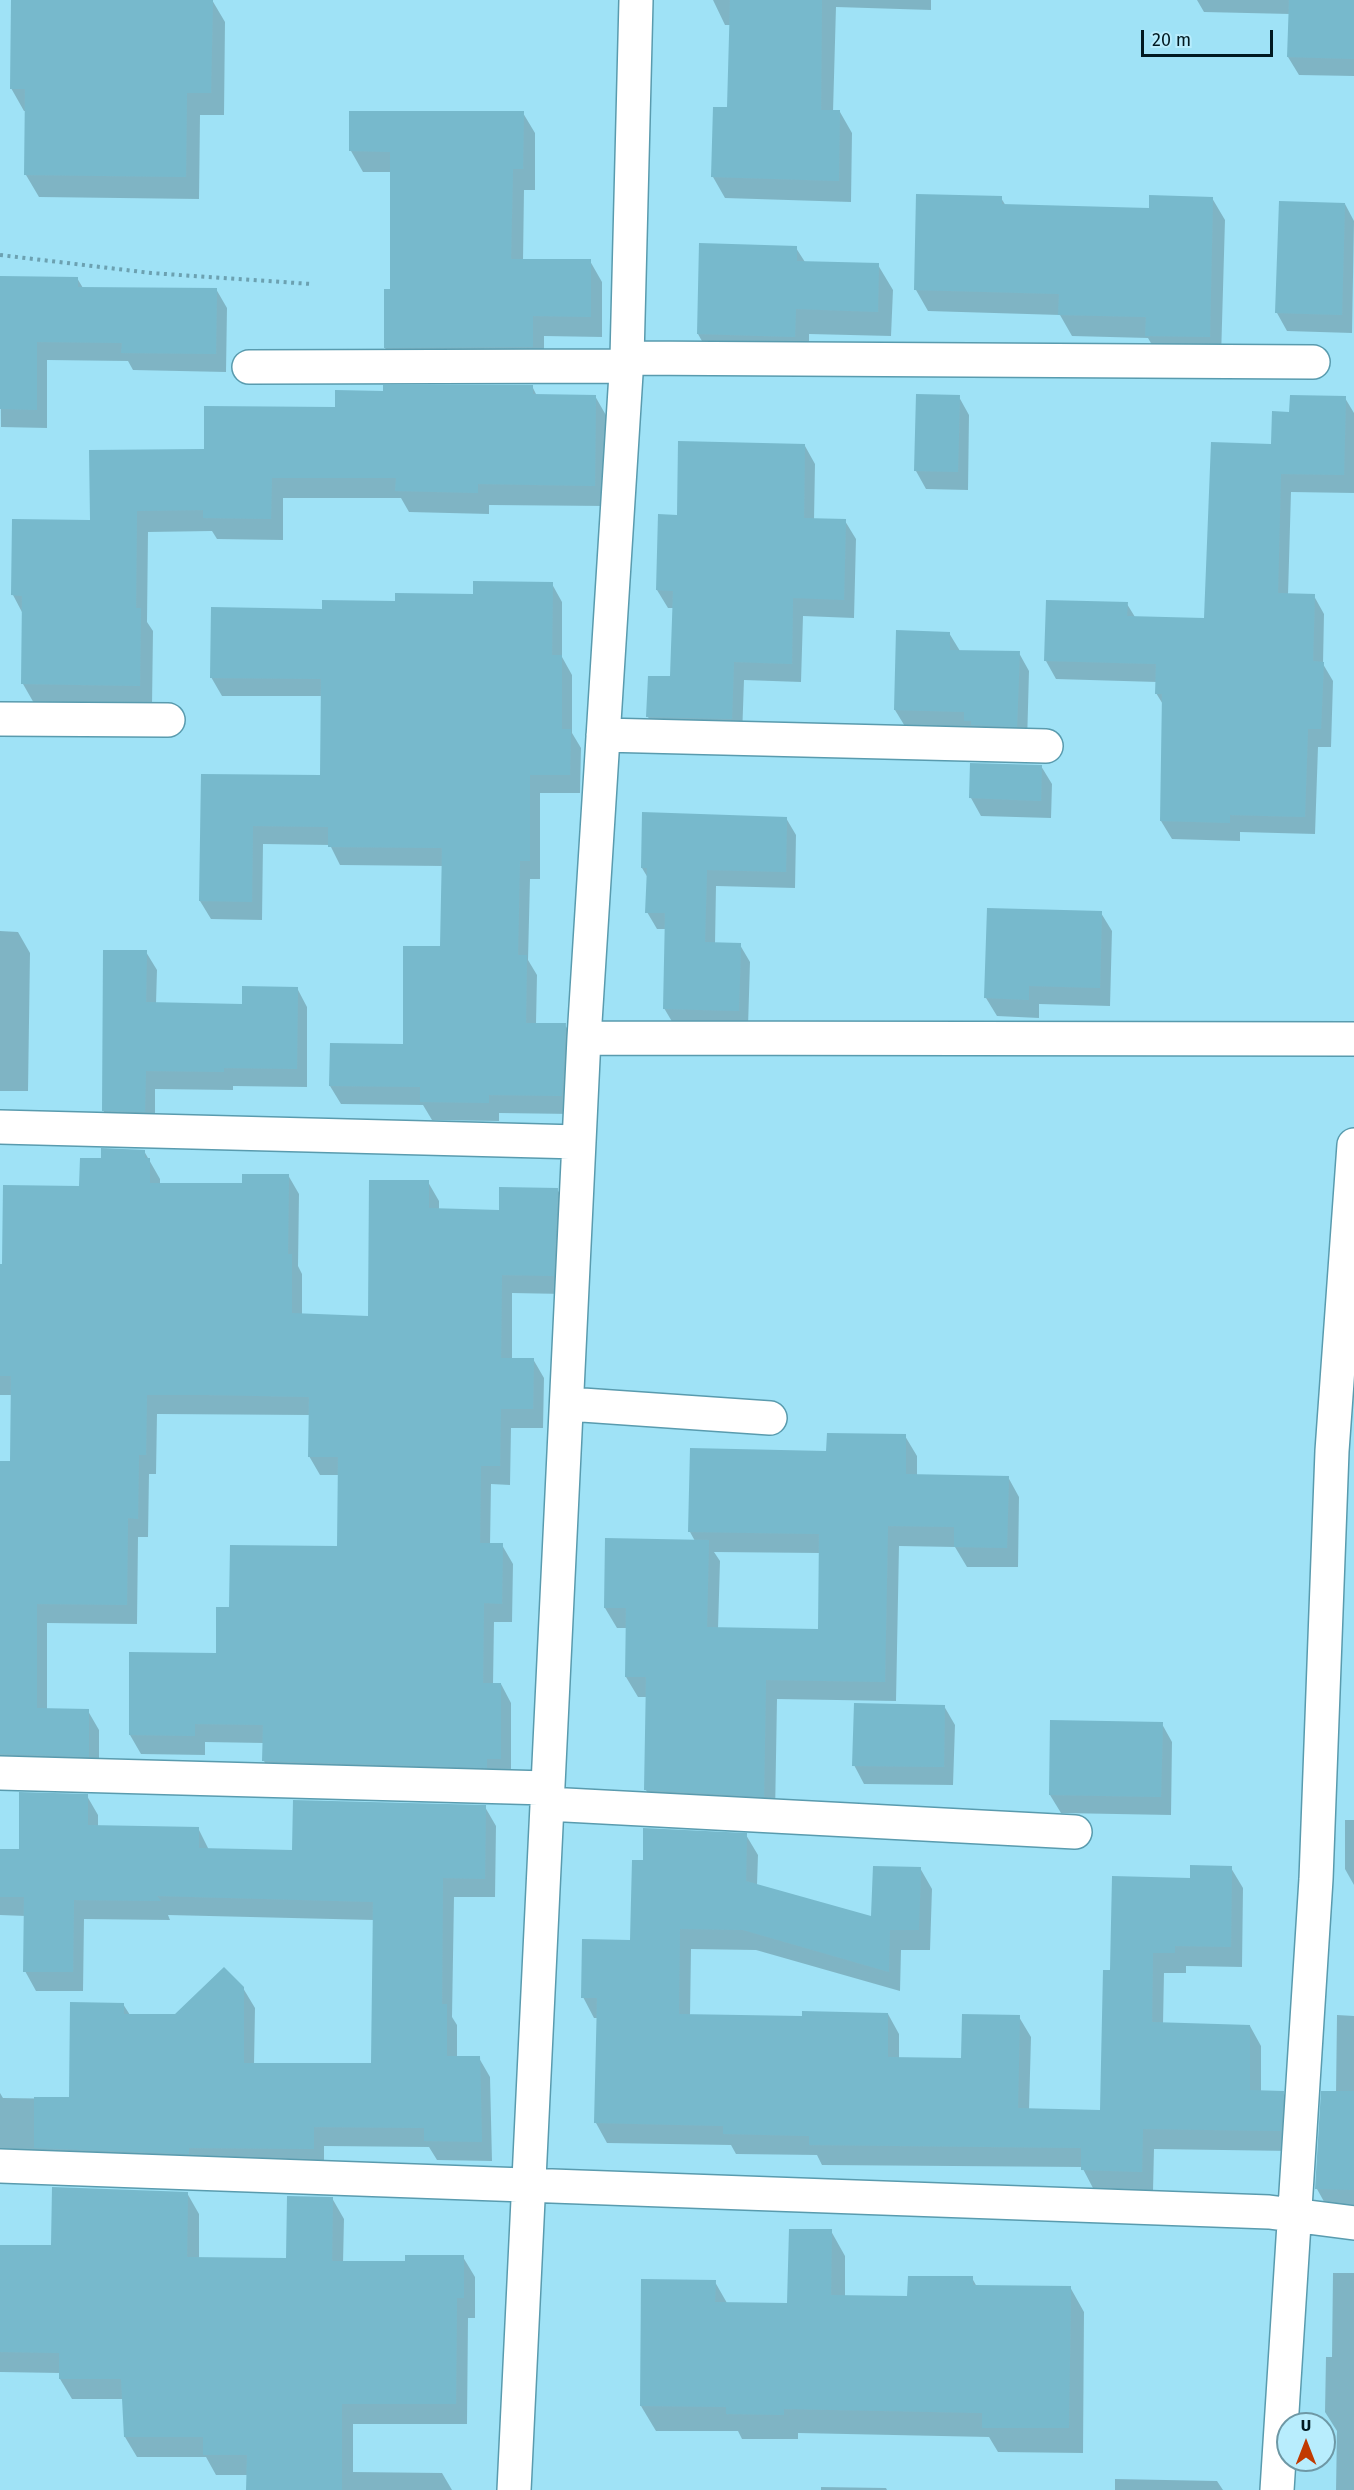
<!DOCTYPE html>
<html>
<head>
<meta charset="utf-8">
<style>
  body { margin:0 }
  #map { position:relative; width:1354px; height:2490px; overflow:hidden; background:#9fe2f6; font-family:"Fira Sans",sans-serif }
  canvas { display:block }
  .north { position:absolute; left:1276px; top:2412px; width:60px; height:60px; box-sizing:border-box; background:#b8edfd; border:2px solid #6e98a5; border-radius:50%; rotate:0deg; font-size:16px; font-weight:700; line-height:24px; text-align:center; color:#001920 }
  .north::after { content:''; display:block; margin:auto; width:21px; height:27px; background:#c13a00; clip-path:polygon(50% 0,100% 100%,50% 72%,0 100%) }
  .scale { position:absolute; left:1141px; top:30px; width:132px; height:27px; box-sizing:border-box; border:3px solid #001920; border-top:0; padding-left:8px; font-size:18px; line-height:21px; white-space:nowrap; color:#001920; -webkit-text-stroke:4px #b8edfd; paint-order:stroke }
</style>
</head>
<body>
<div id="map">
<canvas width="1354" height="2490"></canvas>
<div class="north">U</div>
<div class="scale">20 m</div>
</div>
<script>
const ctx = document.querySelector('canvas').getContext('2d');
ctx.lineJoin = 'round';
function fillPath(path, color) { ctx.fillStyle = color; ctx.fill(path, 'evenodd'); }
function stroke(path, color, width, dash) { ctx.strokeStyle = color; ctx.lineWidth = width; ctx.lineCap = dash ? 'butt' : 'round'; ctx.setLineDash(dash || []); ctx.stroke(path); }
fillPath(new Path2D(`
  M 12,0 L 212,0 L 225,22 L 224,115 L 200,115 L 199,199 L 39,197 L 26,175 L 26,111 L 24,111 L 11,88 Z
  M 713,0 L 931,0 L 931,10 L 836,7 L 833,112 L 840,112 L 852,133 L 851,202 L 725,198 L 713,177 L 729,109 L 731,25 L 725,25 Z
  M 1197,0 L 1354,0 L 1354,76 L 1299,75 L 1288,57 L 1290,14 L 1204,12 Z
  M 523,113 L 535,133 L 535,190 L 524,190 L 523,261 L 590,261 L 602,282 L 602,337 L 544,336 L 544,368 L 397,368 L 385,348 L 391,291 L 391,172 L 363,172 L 351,151 Z
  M 1001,198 L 1006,206 L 1150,209 L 1212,198 L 1225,220 L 1221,358 L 1159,357 L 1148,338 L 1072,336 L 1060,315 L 928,311 L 916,290 Z
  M 1345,204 L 1354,221 L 1352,333 L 1287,331 L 1277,313 Z
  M 796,248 L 805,262 L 878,265 L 893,290 L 891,336 L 809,334 L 809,361 L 712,359 L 698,334 Z
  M 0,278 L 77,278 L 83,288 L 216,289 L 227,308 L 226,372 L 133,370 L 128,361 L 47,360 L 47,428 L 1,427 Z
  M 532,386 L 537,396 L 595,396 L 607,417 L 606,506 L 489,505 L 489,514 L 409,512 L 401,498 L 283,498 L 283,540 L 217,539 L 212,531 L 148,532 L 147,622 L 153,631 L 152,706 L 35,705 L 23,684 L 23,614 L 13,595 L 92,522 L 205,451 L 385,393 Z
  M 959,397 L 969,415 L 968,490 L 926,489 L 916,471 Z
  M 1345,398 L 1354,413 L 1354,493 L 1291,492 L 1288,595 L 1314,596 L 1324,614 L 1323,664 L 1333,681 L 1331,747 L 1318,747 L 1315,834 L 1240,832 L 1240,841 L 1172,839 L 1161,821 L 1164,706 L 1156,693 L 1157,682 L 1056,679 L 1046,661 L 1127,604 L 1135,617 L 1206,620 L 1272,445 L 1291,413 Z
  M 805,446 L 815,464 L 814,520 L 845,521 L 856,539 L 854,618 L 803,616 L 801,682 L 744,680 L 742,737 L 658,735 L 648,717 L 671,678 L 674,608 L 668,608 L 657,590 L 678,516 Z
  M 552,584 L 562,602 L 562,657 L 572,675 L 572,733 L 581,748 L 580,793 L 540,793 L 540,879 L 530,879 L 528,960 L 537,975 L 536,1024 L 565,1025 L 576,1043 L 572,1114 L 499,1113 L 499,1121 L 432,1120 L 423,1105 L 341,1104 L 330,1086 L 331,1044 L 404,1045 L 442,948 L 443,866 L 340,865 L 330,845 L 263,844 L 262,920 L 211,919 L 200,901 L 203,775 L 321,776 L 322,696 L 222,696 L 211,677 L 323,610 L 474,595 Z
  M 949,633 L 960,651 L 1019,653 L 1029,671 L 1027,744 L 906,728 L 895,710 Z
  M 1041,766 L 1052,784 L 1051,818 L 981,816 L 971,798 Z
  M 786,818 L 796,835 L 795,888 L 716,886 L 715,944 L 740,945 L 750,962 L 748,1027 L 674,1025 L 664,1008 L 666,929 L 657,929 L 647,912 L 648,878 L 642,868 Z
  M 1101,913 L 1112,931 L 1110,1006 L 1039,1004 L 1039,1018 L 997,1016 L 986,998 Z
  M 0,931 L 18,932 L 30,953 L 28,1091 L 0,1091 Z
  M 146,952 L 157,970 L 156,1004 L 243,1005 L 297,988 L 307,1007 L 307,1087 L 233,1086 L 233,1090 L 155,1089 L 155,1130 L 114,1129 L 103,1110 Z
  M 144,1151 L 160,1179 L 160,1185 L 243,1185 L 288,1175 L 299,1194 L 298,1266 L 302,1274 L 302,1315 L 369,1318 L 428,1182 L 439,1201 L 439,1210 L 501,1211 L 557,1189 L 568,1208 L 564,1294 L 512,1293 L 512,1359 L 533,1359 L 544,1378 L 543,1428 L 511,1428 L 510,1485 L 491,1484 L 490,1545 L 502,1545 L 513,1564 L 512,1622 L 494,1622 L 493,1684 L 501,1684 L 511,1703 L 511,1778 L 275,1780 L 264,1761 L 264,1743 L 205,1742 L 205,1755 L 141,1754 L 130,1735 L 217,1655 L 230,1608 L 338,1547 L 339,1475 L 320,1475 L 309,1456 L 310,1415 L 157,1414 L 156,1474 L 149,1474 L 148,1537 L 138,1537 L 137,1624 L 47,1623 L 47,1710 L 88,1711 L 99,1730 L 99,1775 L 0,1777 L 0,1463 L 12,1463 L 13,1395 L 0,1395 L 0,1265 L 3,1265 L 81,1187 L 103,1159 Z
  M 905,1436 L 917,1456 L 917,1476 L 1008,1477 L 1019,1497 L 1018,1567 L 967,1567 L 955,1547 L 899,1546 L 896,1701 L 777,1699 L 775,1816 L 657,1810 L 646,1790 L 647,1697 L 638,1697 L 626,1677 L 627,1628 L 617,1628 L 605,1608 L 695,1541 L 690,1532 L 828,1452 ZM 714,1552 L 820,1553 L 819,1630 L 718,1629 L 720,1561 Z
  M 944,1706 L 955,1725 L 953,1785 L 864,1784 L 854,1765 Z
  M 1162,1724 L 1172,1742 L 1171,1815 L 1061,1813 L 1050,1795 Z
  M 87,1796 L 98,1815 L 98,1827 L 198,1828 L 209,1850 L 294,1852 L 485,1807 L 496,1826 L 495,1897 L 454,1897 L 452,2017 L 457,2025 L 457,2057 L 479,2058 L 490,2077 L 492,2161 L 437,2160 L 429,2147 L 324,2146 L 324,2168 L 0,2156 L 0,2093 L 3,2098 L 71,2099 L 123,2004 L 130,2015 L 176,2016 L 243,1988 L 255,2008 L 254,2065 L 372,2065 L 374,1920 L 168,1915 L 170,1920 L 84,1919 L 83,1991 L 36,1991 L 25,1971 L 26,1916 L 0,1915 L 0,1850 L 21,1850 Z
  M 1345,1820 L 1354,1820 L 1354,1885 L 1345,1869 Z
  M 746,1835 L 758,1855 L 757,1885 L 873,1918 L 920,1868 L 932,1889 L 930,1950 L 901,1950 L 900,1991 L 756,1950 L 691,1949 L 690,2016 L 803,2018 L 888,2014 L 899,2034 L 899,2059 L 962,2060 L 1019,2017 L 1031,2037 L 1029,2110 L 1102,2112 L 1112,1972 L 1191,1880 L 1231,1868 L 1243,1888 L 1242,1967 L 1186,1966 L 1186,1973 L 1164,1973 L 1163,2024 L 1250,2026 L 1261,2046 L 1261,2092 L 1283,2092 L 1294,2112 L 1292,2151 L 1154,2149 L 1153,2191 L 1094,2190 L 1082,2167 L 822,2165 L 817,2155 L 736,2154 L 731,2145 L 607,2143 L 596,2123 L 598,2018 L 594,2018 L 583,1997 L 632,1941 L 644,1861 Z
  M 1337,2015 L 1354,2016 L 1354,2208 L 1327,2207 L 1317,2189 L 1336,2093 Z
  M 187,2193 L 199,2214 L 199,2259 L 287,2260 L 332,2198 L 344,2219 L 343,2263 L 406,2263 L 463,2257 L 475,2277 L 475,2318 L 468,2318 L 467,2424 L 353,2424 L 353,2472 L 442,2473 L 452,2490 L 248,2490 L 248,2475 L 216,2475 L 206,2457 L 137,2457 L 125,2437 L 124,2399 L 72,2399 L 60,2379 L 60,2373 L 0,2372 L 0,2245 L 53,2245 Z
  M 831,2231 L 845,2256 L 845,2297 L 909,2298 L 972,2278 L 977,2287 L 1070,2287 L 1084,2312 L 1083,2453 L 998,2452 L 989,2437 L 798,2433 L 798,2439 L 742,2439 L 738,2431 L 656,2431 L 641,2406 L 715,2282 L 727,2303 L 789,2304 Z
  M 1333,2273 L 1354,2273 L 1354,2490 L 1336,2490 L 1337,2431 L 1325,2412 L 1326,2357 L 1332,2357 Z
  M 1115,2479 L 1217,2481 L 1223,2490 L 1115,2490 Z
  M 821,2487 L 886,2488 L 887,2490 L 821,2490 Z`), '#0003');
fillPath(new Path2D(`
  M 11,0 L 213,0 L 211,93 L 187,93 L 186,177 L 24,175 L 25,89 L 10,89 Z
  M 730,0 L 822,0 L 821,110 L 840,110 L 839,181 L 711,177 L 713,107 L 727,107 Z
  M 1289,0 L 1354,0 L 1354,59 L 1287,57 Z
  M 349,111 L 524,111 L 523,169 L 513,169 L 511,259 L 591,259 L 591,317 L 533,316 L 533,347 L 384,348 L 384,289 L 390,289 L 390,152 L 349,151 Z
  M 916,194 L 1002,196 L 1002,204 L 1149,208 L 1149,195 L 1213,197 L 1210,337 L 1145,336 L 1146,317 L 1058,315 L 1059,294 L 914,290 Z
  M 1279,201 L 1345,203 L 1342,315 L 1275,313 Z
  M 699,243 L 797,246 L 797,261 L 879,263 L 878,312 L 796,309 L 795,337 L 697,334 Z
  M 0,276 L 78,277 L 78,287 L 217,288 L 216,354 L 121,353 L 122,343 L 37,342 L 37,410 L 0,409 Z
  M 383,385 L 533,385 L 533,394 L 596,395 L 595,486 L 478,484 L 478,493 L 395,491 L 396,478 L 272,478 L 271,519 L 203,518 L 203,510 L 137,511 L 136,608 L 141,608 L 140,686 L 21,684 L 22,596 L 11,595 L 12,519 L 90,520 L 89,450 L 204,449 L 204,406 L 335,407 L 335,390 L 383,391 Z
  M 916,394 L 960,395 L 958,472 L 914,471 Z
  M 1290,395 L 1346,396 L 1344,475 L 1281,474 L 1278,593 L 1315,594 L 1313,661 L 1324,662 L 1321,729 L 1308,729 L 1305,817 L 1230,815 L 1230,823 L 1160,821 L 1162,694 L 1155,694 L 1156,664 L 1044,661 L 1046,600 L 1128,602 L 1127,616 L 1204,618 L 1211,442 L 1271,444 L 1272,411 L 1289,412 Z
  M 678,441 L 805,444 L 804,518 L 846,519 L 844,600 L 793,598 L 792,664 L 734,662 L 732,719 L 646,717 L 648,676 L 670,676 L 673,591 L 656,590 L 658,514 L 677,515 Z
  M 473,581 L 553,582 L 552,655 L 562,655 L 562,729 L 571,729 L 570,775 L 530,775 L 530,861 L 520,861 L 518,955 L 527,955 L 526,1023 L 566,1023 L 562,1096 L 489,1095 L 489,1103 L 420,1102 L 420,1087 L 329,1086 L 330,1043 L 403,1044 L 403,946 L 440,946 L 442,848 L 328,847 L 328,827 L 253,826 L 252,902 L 199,901 L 201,774 L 320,775 L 321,679 L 210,678 L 211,607 L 322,609 L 322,600 L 395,601 L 395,593 L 473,594 Z
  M 896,630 L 950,632 L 950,650 L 1020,651 L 1017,727 L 971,725 L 971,721 L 964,721 L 964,712 L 894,710 Z
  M 970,763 L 1042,765 L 1041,801 L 969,798 Z
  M 642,812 L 787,817 L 786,872 L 707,870 L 705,942 L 741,943 L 739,1011 L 663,1009 L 665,913 L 645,913 L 647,868 L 641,868 Z
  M 987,908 L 1102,911 L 1100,988 L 1029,986 L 1029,1000 L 984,998 Z
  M 103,950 L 147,950 L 146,1002 L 242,1004 L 242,986 L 298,987 L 297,1069 L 224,1068 L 224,1072 L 146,1071 L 145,1112 L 102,1111 Z
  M 101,1148 L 145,1150 L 145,1158 L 150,1158 L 150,1183 L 242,1183 L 242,1174 L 289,1174 L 288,1254 L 292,1254 L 292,1313 L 368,1316 L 369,1180 L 429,1180 L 429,1208 L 499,1210 L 499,1187 L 558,1188 L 554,1276 L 502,1275 L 501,1358 L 534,1358 L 533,1409 L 501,1409 L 500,1466 L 481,1466 L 480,1543 L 503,1543 L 502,1604 L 484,1603 L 483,1683 L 501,1683 L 501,1759 L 487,1759 L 487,1768 L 262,1761 L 263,1725 L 195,1724 L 195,1736 L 129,1735 L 129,1652 L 216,1653 L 216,1607 L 229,1607 L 230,1545 L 337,1546 L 338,1457 L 308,1457 L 309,1397 L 208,1395 L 147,1395 L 146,1455 L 139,1455 L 138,1519 L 128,1518 L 127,1605 L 37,1604 L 37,1708 L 89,1709 L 89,1757 L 0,1754 L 0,1461 L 10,1461 L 11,1376 L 0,1376 L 0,1264 L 2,1264 L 3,1185 L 79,1186 L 80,1158 L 101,1158 Z
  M 827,1433 L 906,1434 L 906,1474 L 1009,1476 L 1007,1548 L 954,1547 L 954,1527 L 888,1526 L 885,1682 L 766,1680 L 764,1797 L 644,1790 L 646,1677 L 625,1677 L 626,1608 L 604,1608 L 605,1538 L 709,1540 L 707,1627 L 818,1629 L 819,1534 L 688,1532 L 690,1448 L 826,1451 Z
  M 854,1703 L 945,1705 L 944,1767 L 852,1766 Z
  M 1050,1720 L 1163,1722 L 1161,1797 L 1049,1795 Z
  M 19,1792 L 88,1794 L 88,1825 L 199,1827 L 199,1848 L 292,1850 L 293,1800 L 486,1805 L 485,1879 L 443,1878 L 442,2004 L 447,2004 L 447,2056 L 480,2056 L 482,2142 L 424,2141 L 424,2128 L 314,2127 L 314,2149 L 189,2148 L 189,2154 L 34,2148 L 34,2097 L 69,2097 L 70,2002 L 124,2003 L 124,2014 L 175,2014 L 224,1967 L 244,1987 L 244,2063 L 371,2063 L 373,1902 L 157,1896 L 161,1901 L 74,1900 L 73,1972 L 23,1972 L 24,1897 L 0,1897 L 0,1849 L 19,1849 Z
  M 643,1828 L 747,1833 L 746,1881 L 871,1916 L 873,1866 L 921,1867 L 919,1930 L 890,1930 L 889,1972 L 743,1930 L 680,1929 L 679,2014 L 802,2016 L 802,2011 L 888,2013 L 888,2057 L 961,2058 L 962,2014 L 1020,2015 L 1018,2108 L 1100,2110 L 1103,1970 L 1110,1970 L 1112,1876 L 1190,1878 L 1190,1865 L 1232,1866 L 1231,1947 L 1175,1946 L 1175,1953 L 1153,1953 L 1152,2022 L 1250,2025 L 1250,2090 L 1284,2091 L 1281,2131 L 1143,2129 L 1142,2172 L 1081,2170 L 1081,2148 L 809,2145 L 809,2136 L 723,2134 L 723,2126 L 594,2123 L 597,1998 L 581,1998 L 582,1939 L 630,1940 L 632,1860 L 643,1860 Z
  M 1321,2091 L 1354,2091 L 1354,2190 L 1315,2189 Z
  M 52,2187 L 188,2192 L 187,2257 L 286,2258 L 287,2196 L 333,2197 L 332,2261 L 405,2261 L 405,2255 L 464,2255 L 464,2298 L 457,2298 L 456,2404 L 342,2404 L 342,2490 L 246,2490 L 247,2455 L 203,2455 L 203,2437 L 124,2437 L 121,2379 L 59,2379 L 59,2353 L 0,2352 L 0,2245 L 51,2245 Z
  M 789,2229 L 832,2229 L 831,2295 L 907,2296 L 908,2276 L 973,2276 L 973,2285 L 1071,2286 L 1069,2428 L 982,2428 L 982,2413 L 784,2409 L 784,2415 L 726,2414 L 726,2407 L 640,2406 L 641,2279 L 716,2280 L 715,2302 L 787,2303 Z`), '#77b9cc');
const minor = new Path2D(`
  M 627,358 L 1313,362
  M 249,367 L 626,366
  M 0,719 L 168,720
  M 603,735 L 1046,746
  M 584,1038 L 1354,1039
  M 0,1127 L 579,1142
  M 568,1404 L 770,1418
  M 0,1773 L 547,1788
  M 547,1804 L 1075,1832
  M 0,2166 L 1269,2212 L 1354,2223
  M 514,2490 L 584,1038 L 627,358 L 636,0
  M 1277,2490 L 1316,1879 L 1332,1451 L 1354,1145`);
stroke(minor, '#599bae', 36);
stroke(new Path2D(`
  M 0,255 L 151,273 L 311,284`), '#6ca1b1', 4, [3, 4.5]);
stroke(minor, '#fff', 33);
</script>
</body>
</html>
